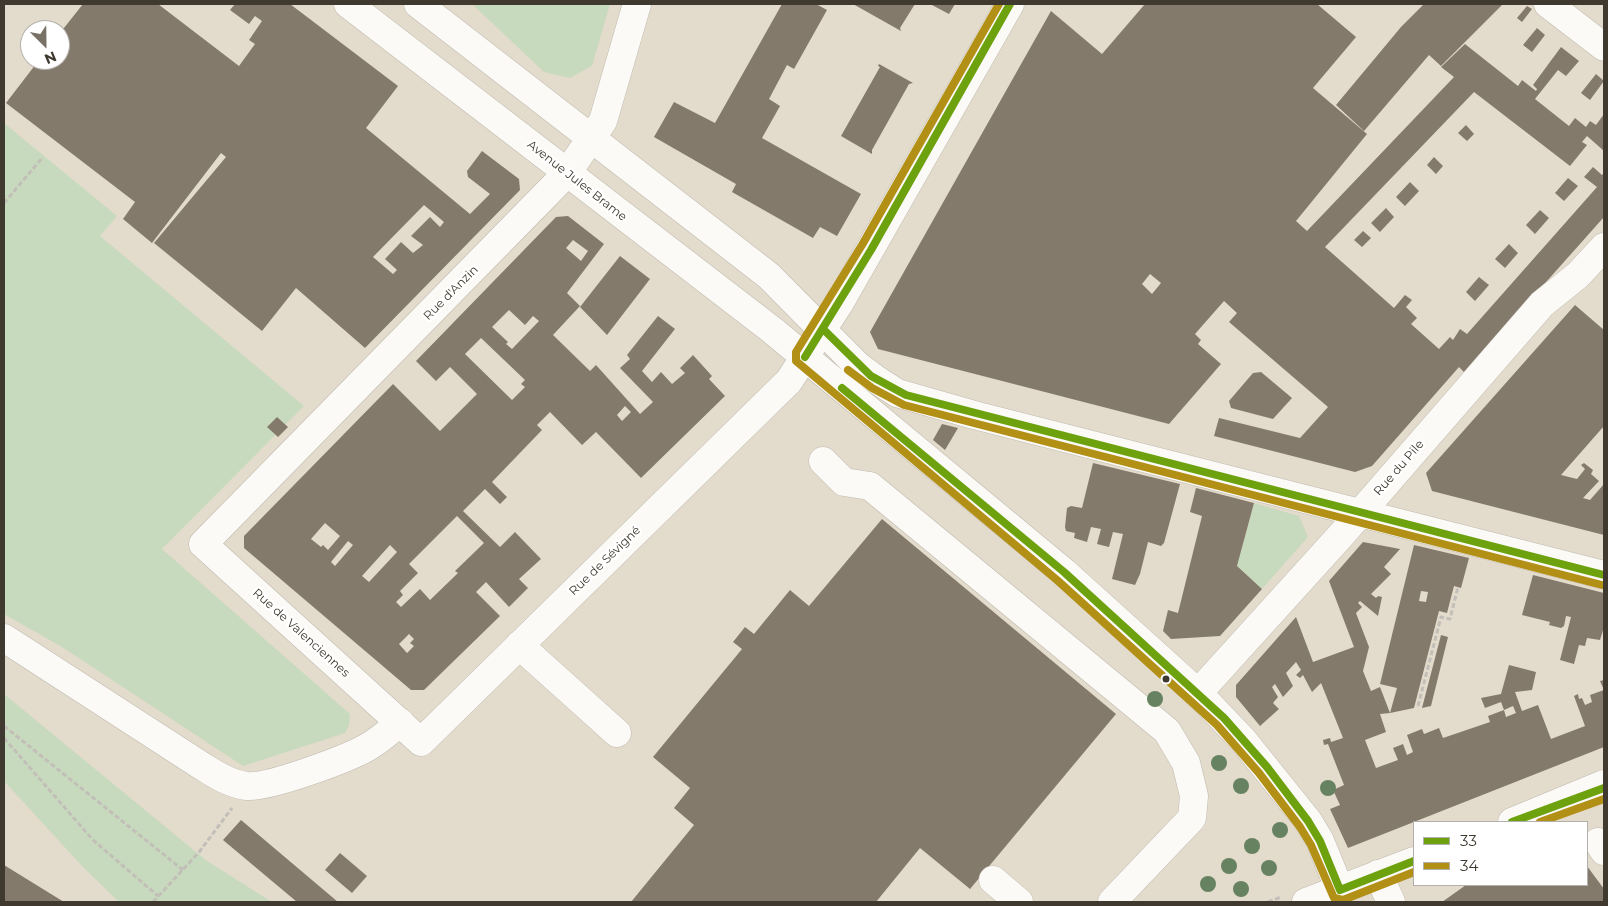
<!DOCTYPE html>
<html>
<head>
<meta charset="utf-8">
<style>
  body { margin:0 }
  #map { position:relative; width:1608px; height:906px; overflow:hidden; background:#e3dbcc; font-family:Montserrat,sans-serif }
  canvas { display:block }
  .frame { position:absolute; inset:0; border:5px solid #3f392f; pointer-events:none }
  .legend { position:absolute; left:1413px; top:821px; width:175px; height:65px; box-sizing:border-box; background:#fff; border:1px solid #b2b0ac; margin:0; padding:6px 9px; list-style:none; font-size:15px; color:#3f392f }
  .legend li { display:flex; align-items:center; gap:10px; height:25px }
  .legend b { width:25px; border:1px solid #b2b0ac }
  .north { position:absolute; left:20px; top:20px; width:50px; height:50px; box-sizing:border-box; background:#fff; border:1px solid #b2b0ac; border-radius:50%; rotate:157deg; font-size:14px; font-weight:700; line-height:20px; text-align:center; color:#3f392f }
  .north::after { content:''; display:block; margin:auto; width:18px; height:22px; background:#787266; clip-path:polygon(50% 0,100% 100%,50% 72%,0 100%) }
</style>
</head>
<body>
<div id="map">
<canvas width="1608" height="906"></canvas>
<div class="frame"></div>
<ul class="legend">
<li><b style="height:6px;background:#6da20e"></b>33</li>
<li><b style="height:6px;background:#b28f15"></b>34</li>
</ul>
<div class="north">N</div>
</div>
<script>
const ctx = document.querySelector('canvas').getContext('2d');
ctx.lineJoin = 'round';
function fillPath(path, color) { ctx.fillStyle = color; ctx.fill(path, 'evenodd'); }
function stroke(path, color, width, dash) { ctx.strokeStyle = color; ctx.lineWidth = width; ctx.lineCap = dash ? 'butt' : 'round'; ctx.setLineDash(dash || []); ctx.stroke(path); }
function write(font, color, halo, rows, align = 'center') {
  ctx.font = font + ' Montserrat,sans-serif'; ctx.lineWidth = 5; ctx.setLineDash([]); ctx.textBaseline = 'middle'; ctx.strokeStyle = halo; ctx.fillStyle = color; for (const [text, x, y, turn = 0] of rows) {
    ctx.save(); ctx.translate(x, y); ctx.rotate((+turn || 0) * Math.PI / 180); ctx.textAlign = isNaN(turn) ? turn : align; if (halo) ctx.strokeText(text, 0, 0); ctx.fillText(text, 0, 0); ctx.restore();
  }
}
fillPath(new Path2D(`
  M 472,4 L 610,4 L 592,66 L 570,78 L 544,72 Z
  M 4,123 L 117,216 L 100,236 L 304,406 L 162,549 L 350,714 L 349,725 L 345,733 L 243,766 L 62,647 L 4,614 Z
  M 1254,503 L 1299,516 L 1308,537 L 1262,589 L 1237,566 Z
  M 4,694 L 207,861 L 272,902 L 119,902 L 82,866 L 4,781 Z`), '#c8dabd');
fillPath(new Path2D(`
  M 83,4 L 158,4 L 239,66 L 255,44 L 249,40 L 262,21 L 255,16 L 249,24 L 230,10 L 235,4 L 290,4 L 398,86 L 366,128 L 470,214 L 490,194 L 468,177 L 467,171 L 482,151 L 519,179 L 520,190 L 365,348 L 296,288 L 262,331 L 154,243 L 226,157 L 221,153 L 152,243 L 123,219 L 135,202 L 6,103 L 39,60 L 60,60 L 60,33 ZM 424,205 L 444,222 L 440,227 L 430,217 L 411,236 L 423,245 L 413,253 L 401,242 L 385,259 L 397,270 L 393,274 L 373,257 Z
  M 782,4 L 816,4 L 827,10 L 794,69 L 787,65 L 769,99 L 780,106 L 762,138 L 861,194 L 837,236 L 820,227 L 813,238 L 732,192 L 736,184 L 654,137 L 674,102 L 715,123 Z
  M 853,4 L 915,4 L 900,28 L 901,31 Z
  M 930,4 L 955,4 L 949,14 Z
  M 1145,4 L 1317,4 L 1356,37 L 1313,88 L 1367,134 L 1296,221 L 1307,231 L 1454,77 L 1441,67 L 1465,44 L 1518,86 L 1522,80 L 1536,91 L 1537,89 L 1533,85 L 1561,47 L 1579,61 L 1566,76 L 1558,70 L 1535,99 L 1569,126 L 1575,118 L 1586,127 L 1590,121 L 1596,125 L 1604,114 L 1604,151 L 1587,136 L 1582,142 L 1587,145 L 1570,166 L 1474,92 L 1325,247 L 1394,308 L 1405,295 L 1412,300 L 1406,307 L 1417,318 L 1411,324 L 1439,349 L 1450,337 L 1453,340 L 1460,329 L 1467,334 L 1597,187 L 1584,177 L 1593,167 L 1602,175 L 1604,173 L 1604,217 L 1465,373 L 1459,367 L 1372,466 L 1355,472 L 1214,436 L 1219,418 L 1300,438 L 1328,407 L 1229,322 L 1237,313 L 1224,301 L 1195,334 L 1201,340 L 1198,344 L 1221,364 L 1169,424 L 878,349 L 870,332 L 1051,11 L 1102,54 ZM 1150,274 L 1161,283 L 1152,294 L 1142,284 Z
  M 1424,4 L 1503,4 L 1441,66 L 1429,55 L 1364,131 L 1336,105 L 1401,27 Z
  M 1527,6 L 1532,9 L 1522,22 L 1517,18 Z
  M 1537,28 L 1545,35 L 1532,52 L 1523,45 Z
  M 879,64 L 913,83 L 909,84 L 872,150 L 872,154 L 841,136 L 880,67 L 878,66 Z
  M 1596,74 L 1604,81 L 1590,100 L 1581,93 Z
  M 1466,125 L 1474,134 L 1467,141 L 1458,133 Z
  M 1434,157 L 1443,166 L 1436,174 L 1427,165 Z
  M 1568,178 L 1578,186 L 1564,201 L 1555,193 Z
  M 1410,182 L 1419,191 L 1405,206 L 1396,197 Z
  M 1386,208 L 1394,217 L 1380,232 L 1371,223 Z
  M 1540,210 L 1549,218 L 1535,234 L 1526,225 Z
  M 568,216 L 604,244 L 567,293 L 580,306 L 553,335 L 590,371 L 596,365 L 640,414 L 653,402 L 620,368 L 630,359 L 627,355 L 658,316 L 675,329 L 642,371 L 652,382 L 661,372 L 672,384 L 685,373 L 680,368 L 693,355 L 712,376 L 709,379 L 725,396 L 641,478 L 596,432 L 582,445 L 550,412 L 537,425 L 542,430 L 492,482 L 507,497 L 500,504 L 485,489 L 463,511 L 500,547 L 515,532 L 541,559 L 519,579 L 528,588 L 509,607 L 486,582 L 476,592 L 500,616 L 424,690 L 411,690 L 244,548 L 244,536 L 393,384 L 440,431 L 477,394 L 450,367 L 436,381 L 416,361 L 556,217 ZM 573,240 L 588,251 L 581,261 L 566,248 ZM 509,310 L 525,325 L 533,316 L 539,321 L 512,349 L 506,344 L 508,342 L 492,327 ZM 481,338 L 525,380 L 521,384 L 525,387 L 512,400 L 465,354 ZM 625,406 L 631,412 L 622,421 L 617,415 ZM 457,516 L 484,543 L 455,571 L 458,573 L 430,600 L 420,589 L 401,607 L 396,602 L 403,595 L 400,591 L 418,573 L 409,564 ZM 325,523 L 340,536 L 328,550 L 323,545 L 321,547 L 311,539 ZM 348,541 L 353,545 L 335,566 L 331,562 ZM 390,545 L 397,552 L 369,582 L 362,576 ZM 409,634 L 414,639 L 410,643 L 414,646 L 407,653 L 399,644 Z
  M 1363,231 L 1371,238 L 1362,247 L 1354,240 Z
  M 1509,244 L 1518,253 L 1505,268 L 1495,259 Z
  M 620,256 L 650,279 L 607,335 L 580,307 Z
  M 1479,277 L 1489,285 L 1475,301 L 1466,292 Z
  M 1575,305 L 1604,330 L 1604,426 L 1561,475 L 1577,479 L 1585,469 L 1581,465 L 1584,463 L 1593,470 L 1591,474 L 1599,481 L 1583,498 L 1590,500 L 1604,484 L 1604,535 L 1432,491 L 1426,473 Z
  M 1261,372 L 1292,398 L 1273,419 L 1231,408 L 1229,401 L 1253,373 Z
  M 277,417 L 288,427 L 278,437 L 267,427 Z
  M 942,424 L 958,428 L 945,450 L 933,440 Z
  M 1093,463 L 1180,484 L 1164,543 L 1161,546 L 1148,542 L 1140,574 L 1135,585 L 1112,579 L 1123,534 L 1113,532 L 1109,547 L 1097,544 L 1101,529 L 1091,527 L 1087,542 L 1074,538 L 1075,533 L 1066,531 L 1065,527 L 1067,508 L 1071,506 L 1082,508 Z
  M 1196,488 L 1254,503 L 1237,566 L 1262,589 L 1220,636 L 1171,639 L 1163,631 L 1168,610 L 1178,613 L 1202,516 L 1190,512 Z
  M 882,519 L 1116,714 L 970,889 L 920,848 L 876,902 L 631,902 L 694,825 L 674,808 L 690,788 L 653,757 L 742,649 L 733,642 L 745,627 L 754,634 L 790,590 L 809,606 Z
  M 1363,542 L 1400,549 L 1384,567 L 1391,574 L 1371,594 L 1376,598 L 1378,596 L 1382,597 L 1378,616 L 1360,601 L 1358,603 L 1362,607 L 1356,613 L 1369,647 L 1363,671 L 1371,691 L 1380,687 L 1390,713 L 1380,714 L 1386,732 L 1365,740 L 1376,768 L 1398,760 L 1393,748 L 1403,744 L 1407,755 L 1413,752 L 1407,735 L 1422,729 L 1424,734 L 1439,728 L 1443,738 L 1490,722 L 1488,716 L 1504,710 L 1506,717 L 1516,713 L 1513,706 L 1504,710 L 1501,702 L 1485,708 L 1481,698 L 1501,694 L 1509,665 L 1536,672 L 1532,690 L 1515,692 L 1522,711 L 1538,705 L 1551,739 L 1585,726 L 1574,696 L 1578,694 L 1579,699 L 1582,698 L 1585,705 L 1592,702 L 1590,695 L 1604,690 L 1600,681 L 1604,680 L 1604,747 L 1348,848 L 1330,809 L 1340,805 L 1333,790 L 1344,785 L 1328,744 L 1324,745 L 1323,740 L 1330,738 L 1331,742 L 1343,738 L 1321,683 L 1312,692 L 1303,675 L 1300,678 L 1296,675 L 1301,670 L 1296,662 L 1286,673 L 1293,686 L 1283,697 L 1275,684 L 1272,687 L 1278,697 L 1273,703 L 1279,709 L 1260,726 L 1236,697 L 1236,685 L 1296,617 L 1313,662 L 1354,647 L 1329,581 Z
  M 1414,545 L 1469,558 L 1461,588 L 1454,586 L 1447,613 L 1439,611 L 1414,708 L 1390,713 L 1397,688 L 1380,684 ZM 1421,591 L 1428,592 L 1426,602 L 1419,601 Z
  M 1533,575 L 1604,593 L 1604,627 L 1600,640 L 1587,638 L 1585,646 L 1579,645 L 1574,664 L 1560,660 L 1571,617 L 1566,616 L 1564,626 L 1561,628 L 1549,625 L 1550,622 L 1522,615 Z
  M 1441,635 L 1448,637 L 1431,706 L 1422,708 Z
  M 241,820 L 338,902 L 297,902 L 223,840 Z
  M 340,853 L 367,876 L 352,893 L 325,870 Z
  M 4,865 L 64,902 L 4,902 Z
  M 1587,866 L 1604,889 L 1604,902 L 1442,902 L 1466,885 L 1587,885 Z`), '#847a6b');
const minor = new Path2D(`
  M 348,4 L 772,330 L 1064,572 L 1198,693 L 1243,740 L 1308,821 L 1320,841 L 1340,890
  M 418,4 L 751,262 L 769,276 L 858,366 L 877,380 L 897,393 L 974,415 L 1604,575
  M 637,4 L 603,121 L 567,173 L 203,544 L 421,742 L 789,381 L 839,304 L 1010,4
  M 1548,4 L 1604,47
  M 823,461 L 844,482 L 870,486 L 1167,731 L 1186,763 L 1194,796 L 1192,818 L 1112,902
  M 4,638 L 205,768 C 218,776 231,784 247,786 C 269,788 346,759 366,748 C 379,741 389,732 400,722
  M 519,645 L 617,733
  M 1198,693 L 1343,533 L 1542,304 L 1578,275 L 1604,247
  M 1598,842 L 1604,851
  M 1378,874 L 1391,902
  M 993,880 L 1019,902`);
const major = new Path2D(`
  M 1512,822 L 1604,784
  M 1306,902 L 1414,861`);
stroke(minor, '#c0baaf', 29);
stroke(major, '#c0baaf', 29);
stroke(new Path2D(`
  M 4,203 L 43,157
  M 1418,706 L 1441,617 L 1450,619 L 1458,587
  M 4,726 L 183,870
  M 4,738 L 93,840 L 158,896
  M 153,902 L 200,851 L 232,808
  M 1268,902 L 1281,897`), '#c2bfb9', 3, [5, 2.5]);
stroke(minor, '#fbfaf7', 28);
stroke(major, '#fbfaf7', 28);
stroke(new Path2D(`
  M 823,329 L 871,376 L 906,395 L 1604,575
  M 805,357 L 871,250 L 1010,4
  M 842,388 L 1064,572 L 1224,718 L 1267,767 L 1308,821 L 1320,841 L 1340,890
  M 1512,822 L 1604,788
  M 1340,890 L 1414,861`), '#6da20e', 8);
stroke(new Path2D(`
  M 999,4 L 862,245 L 796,352 L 796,361 L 1057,580 L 1217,725 L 1259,773 L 1300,827 L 1311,845 L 1334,898 L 1343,900 L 1414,872
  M 848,370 L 872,388 L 904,405 L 1602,585
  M 1540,822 L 1604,799`), '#b28f15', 8);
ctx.fillStyle = '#678260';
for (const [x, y] of [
  [1155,699],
  [1219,763],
  [1241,786],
  [1328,788],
  [1280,830],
  [1252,846],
  [1229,866],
  [1269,868],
  [1208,884],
  [1241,889]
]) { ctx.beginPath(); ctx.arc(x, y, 8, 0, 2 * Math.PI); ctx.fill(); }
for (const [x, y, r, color] of [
  [1166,679,4.5,"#3f392f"]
]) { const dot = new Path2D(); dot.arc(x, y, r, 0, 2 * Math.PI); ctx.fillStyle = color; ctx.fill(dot); stroke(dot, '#fff', 2); }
write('12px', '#3f392f', '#fff', [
  ["Avenue Jules Brame",577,181,38],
  ["Rue d'Anzin",451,293,-45],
  ["Rue du Pile",1399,468,-49],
  ["Rue de Sévigné",605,561,-44],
  ["Rue de Valenciennes",301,633,42]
]);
</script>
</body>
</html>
